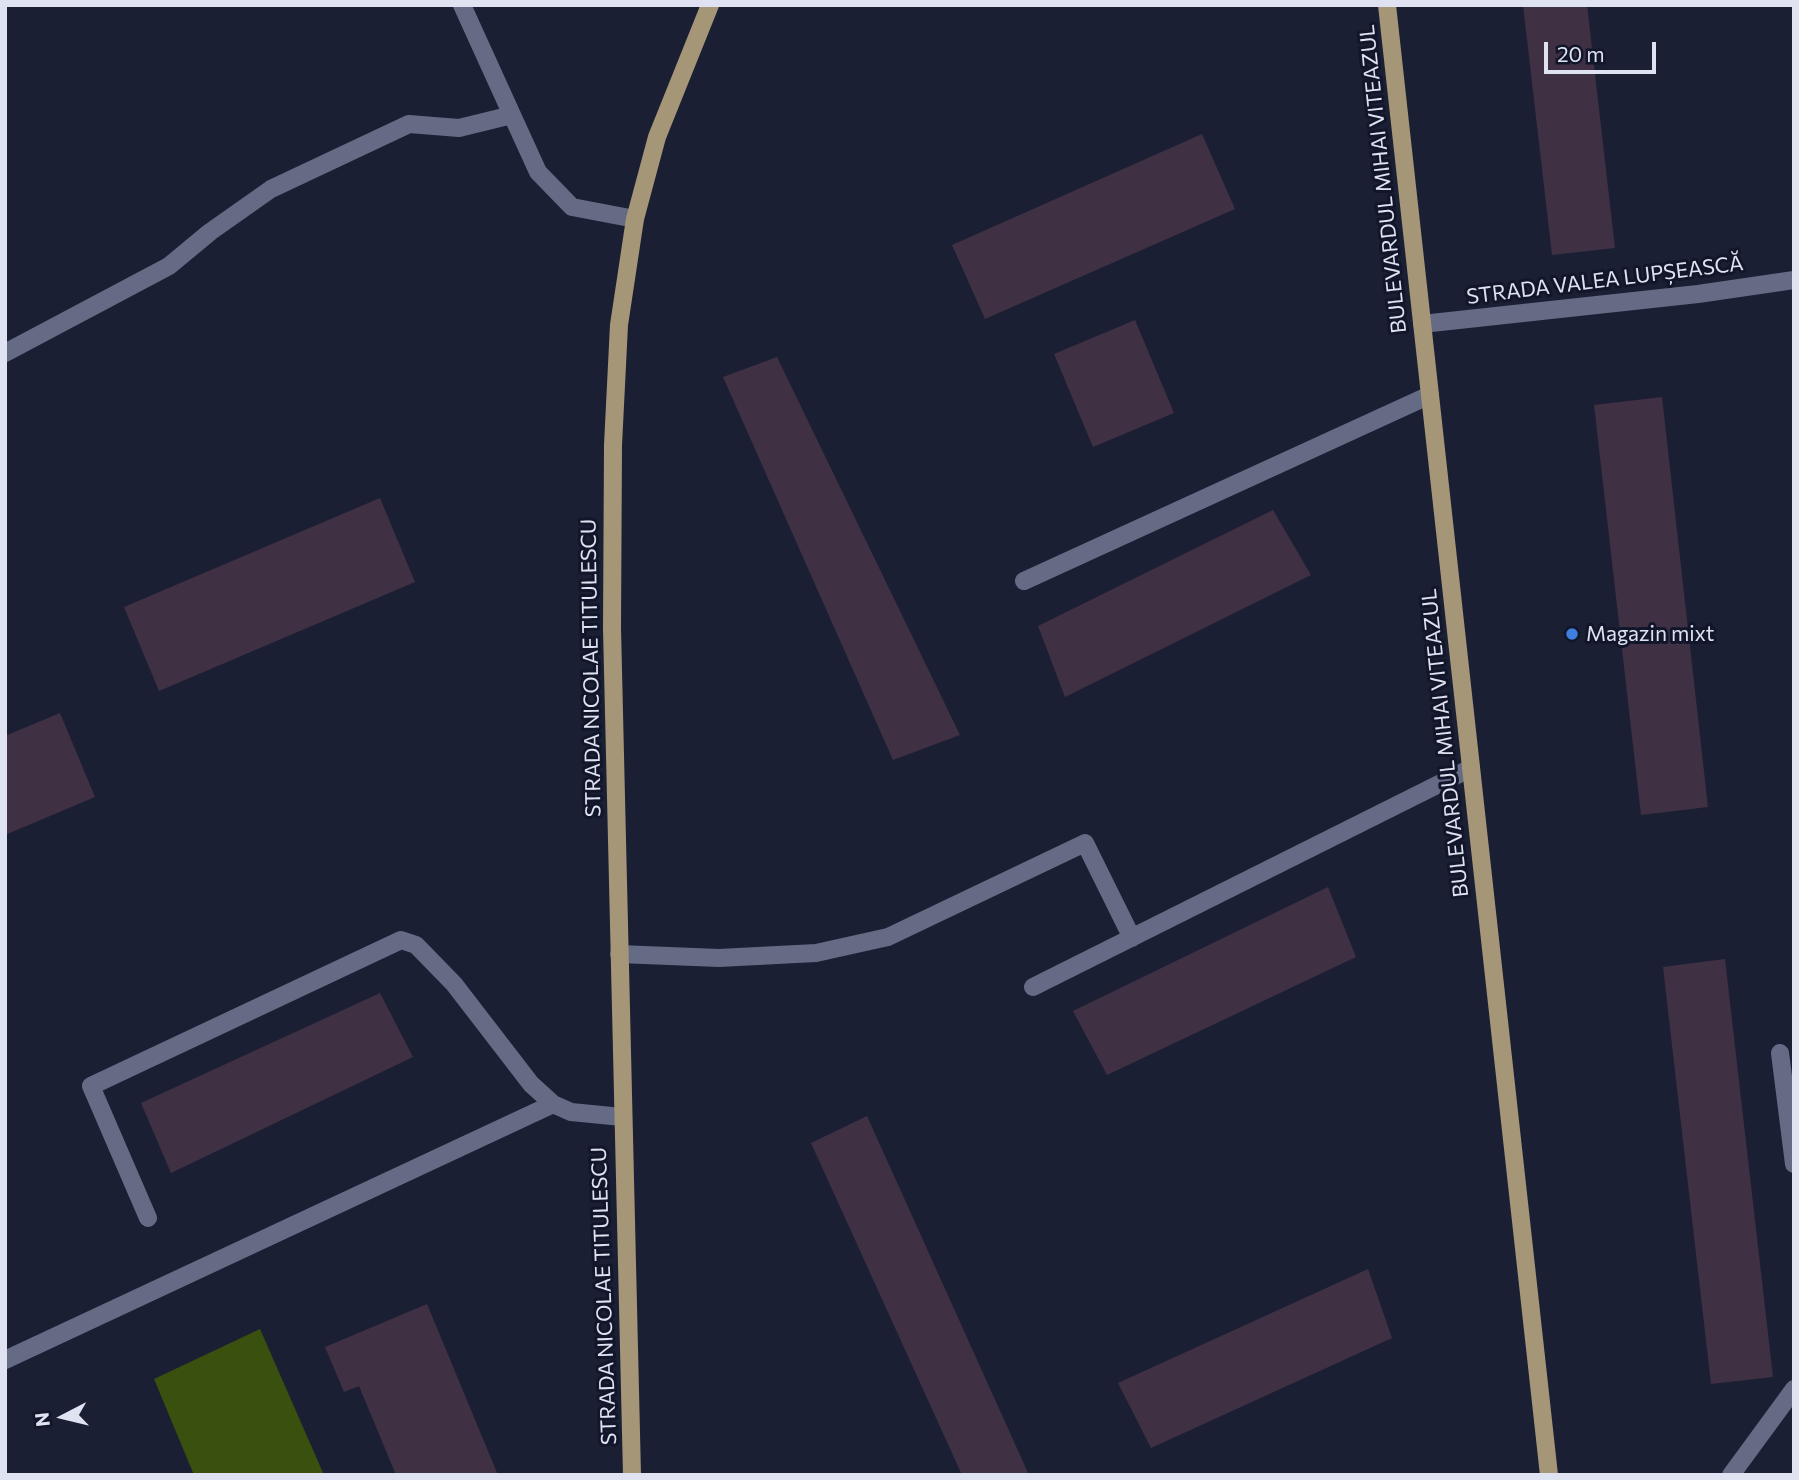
<!DOCTYPE html>
<html>
<head>
<meta charset="utf-8">
<style>
  body { margin:0 }
  #map { position:relative; width:1799px; height:1480px; overflow:hidden; background:#1b1f34; font-family:Commissioner,sans-serif }
  canvas { display:block }
  .frame { position:absolute; inset:0; border:7px solid #dfe2f0; pointer-events:none }
  .north { position:absolute; left:28px; top:1382px; width:70px; height:70px; -webkit-text-stroke:5px #12162a; paint-order:stroke; rotate:263deg; font-size:19px; font-weight:700; line-height:28px; text-align:center; color:#dfe2f0 }
  .north::after { content:''; display:block; margin:auto; width:24px; height:32px; background:#dfe2f0; clip-path:polygon(50% 0,100% 100%,50% 72%,0 100%) }
  .scale { position:absolute; left:1544px; top:42px; width:112px; height:32px; box-sizing:border-box; border:4px solid #dfe2f0; border-top:0; padding-left:9px; font-size:21px; line-height:24px; white-space:nowrap; color:#dfe2f0; -webkit-text-stroke:5px #12162a; paint-order:stroke }
</style>
</head>
<body>
<div id="map">
<canvas width="1799" height="1480"></canvas>
<div class="frame"></div>
<div class="north">N</div>
<div class="scale">20 m</div>
</div>
<script>
const ctx = document.querySelector('canvas').getContext('2d');
ctx.lineJoin = 'round';
function fillPath(path, color) { ctx.fillStyle = color; ctx.fill(path, 'evenodd'); }
function stroke(path, color, width, dash) { ctx.strokeStyle = color; ctx.lineWidth = width; ctx.lineCap = dash ? 'butt' : 'round'; ctx.setLineDash(dash || []); ctx.stroke(path); }
function write(font, color, halo, rows, align = 'center') {
  ctx.font = font + ' Commissioner,sans-serif'; ctx.lineWidth = 6; ctx.setLineDash([]); ctx.textBaseline = 'middle'; ctx.strokeStyle = halo; ctx.fillStyle = color; for (const [text, x, y, turn = 0] of rows) {
    ctx.save(); ctx.translate(x, y); ctx.rotate((+turn || 0) * Math.PI / 180); ctx.textAlign = isNaN(turn) ? turn : align; if (halo) ctx.strokeText(text, 0, 0); ctx.fillText(text, 0, 0); ctx.restore();
  }
}
fillPath(new Path2D(`
  M 260,1329 L 324,1475 L 194,1475 L 154,1379 Z`), '#3a500f');
fillPath(new Path2D(`
  M 1523,5 L 1587,5 L 1615,248 L 1552,255 Z
  M 1202,134 L 1235,209 L 985,319 L 952,245 Z
  M 1135,320 L 1174,413 L 1093,447 L 1054,354 Z
  M 777,357 L 960,735 L 893,760 L 723,377 Z
  M 1662,397 L 1708,807 L 1641,815 L 1594,405 Z
  M 380,498 L 415,582 L 159,691 L 124,607 Z
  M 1273,510 L 1311,575 L 1065,697 L 1038,626 Z
  M 60,713 L 95,797 L 5,835 L 5,736 Z
  M 1328,887 L 1356,957 L 1107,1075 L 1073,1011 Z
  M 1725,959 L 1773,1377 L 1711,1384 L 1663,967 Z
  M 380,993 L 413,1057 L 171,1173 L 141,1103 Z
  M 867,1116 L 1029,1475 L 962,1475 L 811,1143 Z
  M 1368,1269 L 1392,1338 L 1151,1448 L 1118,1383 Z
  M 427,1304 L 498,1475 L 396,1475 L 359,1386 L 344,1392 L 325,1347 Z`), '#403043');
stroke(new Path2D(`
  M 1780,1053 L 1794,1164
  M 1731,1475 L 1794,1389`), '#656b84', 18);
stroke(new Path2D(`
  M 462,5 L 512,115
  M 1422,324 L 1698,294 L 1794,280
  M 5,353 L 169,266 L 210,232 L 271,189 L 409,124 L 459,128 L 512,115 L 538,172 L 572,207 L 635,219
  M 1024,581 L 1430,395
  M 619,954 L 719,958 L 816,953 L 888,937 L 1085,843 L 1132,938
  M 1033,987 L 1471,768
  M 148,1218 L 91,1086 L 401,940 L 416,945 L 454,984 L 531,1084 L 553,1104 L 571,1112 L 622,1117
  M 5,1360 L 553,1104`), '#656b84', 18);
stroke(new Path2D(`
  M 1387,5 L 1549,1475
  M 632,1475 L 612,628 L 613,445 L 619,325 L 635,219 L 657,137 L 710,5`), '#a59677', 18);
for (const [x, y, r, color] of [
  [1572,634,7,"#3f7fe0"]
]) { const dot = new Path2D(); dot.arc(x, y, r, 0, 2 * Math.PI); ctx.fillStyle = color; ctx.fill(dot); stroke(dot, '#12162a', 2.5); }
write('21px', '#dfe2f0', '#12162a', [
  ["BULEVARDUL MIHAI VITEAZUL",1383,179,-96],
  ["STRADA VALEA LUPȘEASCĂ",1605,280,-7],
  ["STRADA NICOLAE TITULESCU",591,668,-91],
  ["BULEVARDUL MIHAI VITEAZUL",1445,743,-96],
  ["STRADA NICOLAE TITULESCU",604,1296,-92]
]);
write('21px', '#dfe2f0', '#12162a', [
  ["Magazin mixt",1586,634]
], 'left');
</script>
</body>
</html>
